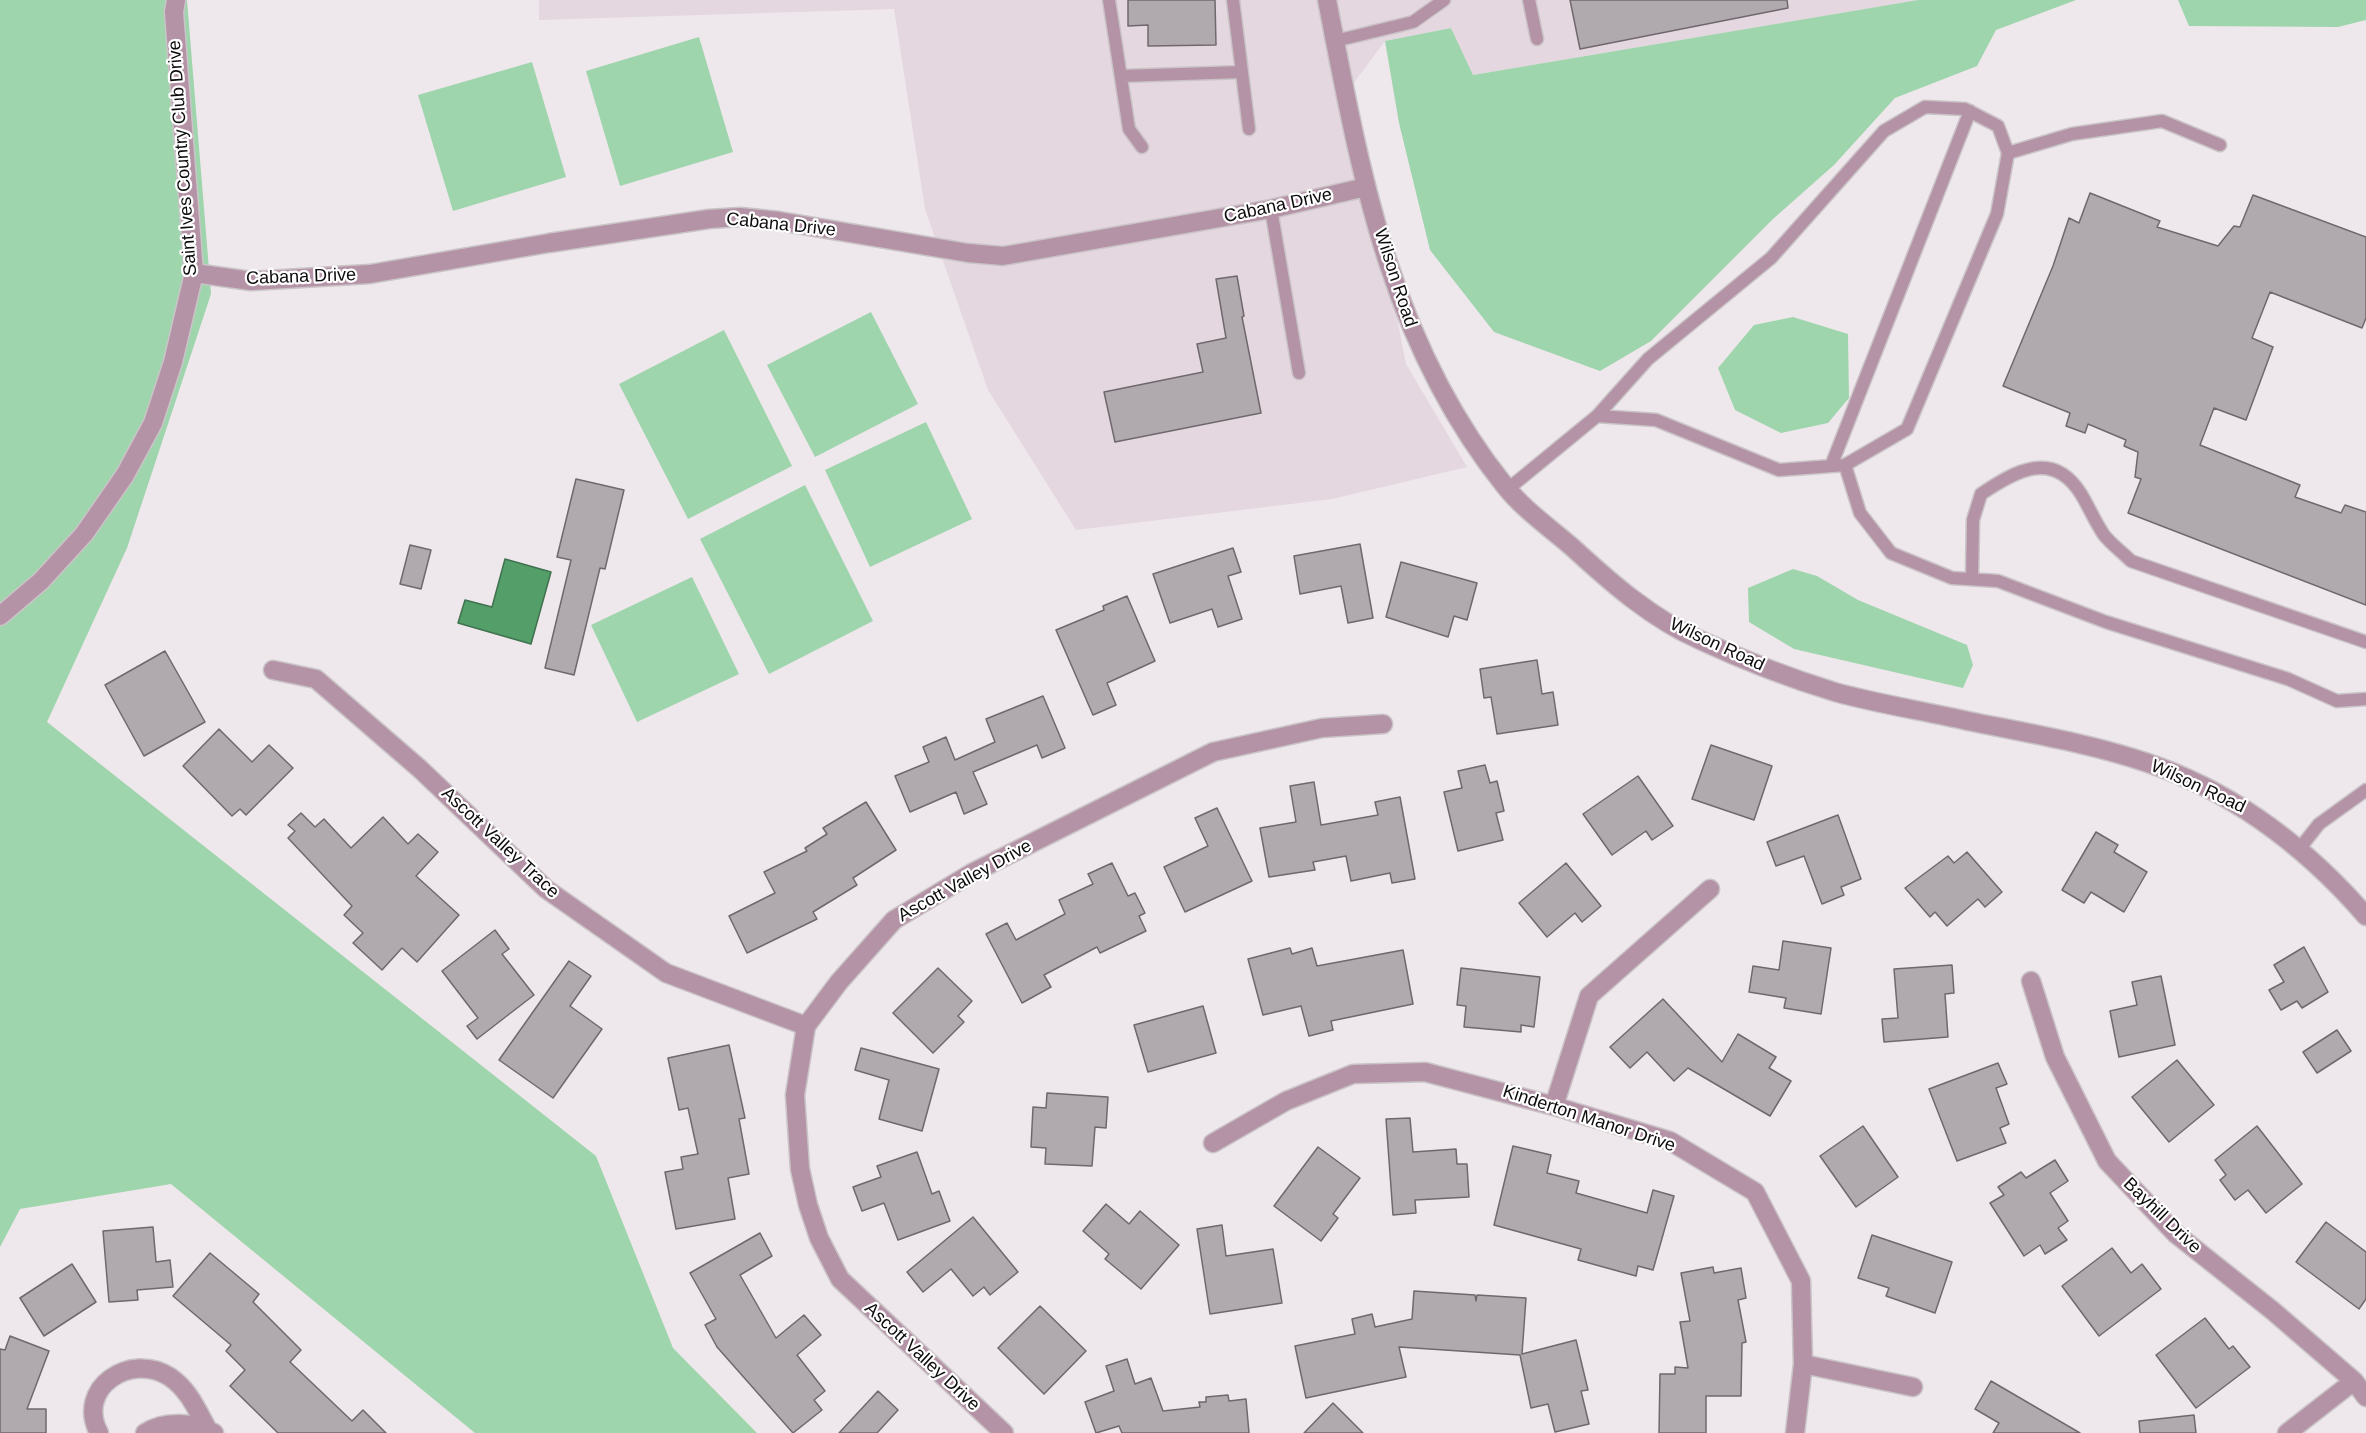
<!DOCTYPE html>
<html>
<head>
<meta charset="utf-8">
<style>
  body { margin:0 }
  canvas { display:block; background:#eee7eb }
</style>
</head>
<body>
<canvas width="2366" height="1433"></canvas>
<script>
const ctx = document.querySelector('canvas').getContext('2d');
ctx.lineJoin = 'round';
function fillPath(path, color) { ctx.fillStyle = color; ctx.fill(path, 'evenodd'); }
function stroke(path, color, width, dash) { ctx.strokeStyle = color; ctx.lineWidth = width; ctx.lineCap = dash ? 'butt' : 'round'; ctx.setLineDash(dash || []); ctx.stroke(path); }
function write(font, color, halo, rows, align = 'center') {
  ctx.font = font + ' Arial,sans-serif'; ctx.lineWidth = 4.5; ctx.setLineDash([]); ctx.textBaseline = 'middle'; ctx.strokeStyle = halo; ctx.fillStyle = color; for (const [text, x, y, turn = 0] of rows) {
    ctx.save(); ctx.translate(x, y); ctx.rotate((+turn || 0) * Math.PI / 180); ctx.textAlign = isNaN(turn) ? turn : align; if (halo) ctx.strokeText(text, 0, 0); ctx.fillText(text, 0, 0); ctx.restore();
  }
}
fillPath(new Path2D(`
  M 539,0 L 1918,0 L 1473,75 L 1451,28 L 1385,41 L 1338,104 L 1376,212 L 1406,364 L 1467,467 L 1332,499 L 1076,530 L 988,390 L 925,209 L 894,9 L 539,20 Z`), '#e5d7df');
fillPath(new Path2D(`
  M 0,0 L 187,0 L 211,294 L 127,548 L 47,722 L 596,1156 L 673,1348 L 757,1433 L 475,1433 L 171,1184 L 20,1209 L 0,1247 Z
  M 1918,0 L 2076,0 L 1996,30 L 1977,66 L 1895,98 L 1834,165 L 1773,219 L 1651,341 L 1600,371 L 1494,332 L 1430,250 L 1399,123 L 1385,41 L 1451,28 L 1473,75 Z
  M 2178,0 L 2366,0 L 2366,20 L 2338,27 L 2189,26 Z
  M 699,37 L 733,152 L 620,186 L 586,71 Z
  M 532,62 L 566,177 L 453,211 L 418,95 Z
  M 871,312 L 918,404 L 815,457 L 767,365 Z
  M 1793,317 L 1848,334 L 1849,398 L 1828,423 L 1781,433 L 1735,410 L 1718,368 L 1754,325 Z
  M 724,330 L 792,466 L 688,519 L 619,384 Z
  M 926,422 L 972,519 L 870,567 L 825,470 Z
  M 805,485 L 873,621 L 769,674 L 700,539 Z
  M 1793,569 L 1817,576 L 1858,600 L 1967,645 L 1973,665 L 1963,688 L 1794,649 L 1749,622 L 1748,588 Z
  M 692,577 L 739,674 L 637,722 L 591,625 Z`), '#9fd5ad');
const water = new Path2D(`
  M 505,559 L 551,572 L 531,644 L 458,623 L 465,600 L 492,607 Z`);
fillPath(water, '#549e6a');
stroke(water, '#3f724e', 1.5);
const building = new Path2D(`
  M 1128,0 L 1215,0 L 1216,45 L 1148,46 L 1148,25 L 1128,26 Z
  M 1570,0 L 1787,0 L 1788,8 L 1580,49 Z
  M 2090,193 L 2160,221 L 2157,227 L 2218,246 L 2234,226 L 2240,227 L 2253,195 L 2366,237 L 2366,318 L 2362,328 L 2270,292 L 2252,338 L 2273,347 L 2246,420 L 2214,408 L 2200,445 L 2300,485 L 2295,497 L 2341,513 L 2345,505 L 2366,512 L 2366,605 L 2128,513 L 2141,479 L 2135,477 L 2138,452 L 2124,446 L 2126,440 L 2088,424 L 2085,433 L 2066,426 L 2070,413 L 2003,386 L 2053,266 L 2069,218 L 2079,223 Z
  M 1237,276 L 1244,316 L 1242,317 L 1261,413 L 1115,442 L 1104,392 L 1203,372 L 1197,344 L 1226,338 L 1216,279 Z
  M 576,479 L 624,490 L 605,569 L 600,568 L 574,675 L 545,668 L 571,560 L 557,557 Z
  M 1360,544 L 1373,618 L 1348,623 L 1341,586 L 1300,594 L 1294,556 Z
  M 410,545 L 431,550 L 421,589 L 400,584 Z
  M 1233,548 L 1241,572 L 1228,576 L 1242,619 L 1218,627 L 1212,609 L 1170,623 L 1153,574 Z
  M 1401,562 L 1477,583 L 1467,620 L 1454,616 L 1448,637 L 1386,617 Z
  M 1127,596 L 1155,661 L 1107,683 L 1116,705 L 1093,715 L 1056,630 L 1104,610 L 1103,606 Z
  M 165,651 L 205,722 L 144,756 L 105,685 Z
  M 1537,660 L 1542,694 L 1553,692 L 1558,725 L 1497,734 L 1491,697 L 1484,698 L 1480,669 Z
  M 1043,696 L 1065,748 L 1042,758 L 1037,745 L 973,772 L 987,804 L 964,814 L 956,792 L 910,812 L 895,776 L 929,762 L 923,747 L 946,737 L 955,760 L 995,742 L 986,719 Z
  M 219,729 L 252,762 L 269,745 L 293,768 L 246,815 L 240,809 L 232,816 L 183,766 Z
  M 1711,745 L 1772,766 L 1754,820 L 1692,799 Z
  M 1485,765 L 1490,783 L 1497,781 L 1504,811 L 1496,813 L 1503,840 L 1458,851 L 1444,792 L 1462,788 L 1458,771 Z
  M 1638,776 L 1673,826 L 1652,840 L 1646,831 L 1612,855 L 1583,814 Z
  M 1314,782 L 1321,825 L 1378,815 L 1375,802 L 1400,797 L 1415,879 L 1392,883 L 1390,873 L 1351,881 L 1346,856 L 1313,862 L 1315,870 L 1269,877 L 1260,828 L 1296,822 L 1290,786 Z
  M 866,802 L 896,850 L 853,878 L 857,885 L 813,912 L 817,919 L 747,953 L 729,916 L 775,893 L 764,872 L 807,851 L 805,848 L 827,834 L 823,828 Z
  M 1217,808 L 1252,881 L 1185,912 L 1164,867 L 1208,846 L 1195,818 Z
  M 301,813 L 315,827 L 324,819 L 351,848 L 383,817 L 408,844 L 418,834 L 438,852 L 416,876 L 459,915 L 417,962 L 402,948 L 382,970 L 353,943 L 363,933 L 344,915 L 352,906 L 288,838 L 295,831 L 288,825 Z
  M 1838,815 L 1861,879 L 1841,887 L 1844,895 L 1822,904 L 1804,856 L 1776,866 L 1767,842 Z
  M 2096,832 L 2118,845 L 2114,852 L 2147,872 L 2124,912 L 2091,892 L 2084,903 L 2062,890 Z
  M 1967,852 L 2002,892 L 1985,907 L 1978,899 L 1947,926 L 1935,912 L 1930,917 L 1905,888 L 1948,856 L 1954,863 Z
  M 1112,863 L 1128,896 L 1135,893 L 1145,913 L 1139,916 L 1146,931 L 1100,953 L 1097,947 L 1044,975 L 1051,987 L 1022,1003 L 986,934 L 1007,923 L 1016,940 L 1065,914 L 1059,900 L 1093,884 L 1088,874 Z
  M 1566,863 L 1601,906 L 1582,922 L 1575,913 L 1547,937 L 1519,903 Z
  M 495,930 L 509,949 L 502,954 L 534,995 L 477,1039 L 467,1026 L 478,1018 L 442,971 Z
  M 1783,941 L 1831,948 L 1821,1014 L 1784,1008 L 1786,998 L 1749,992 L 1753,966 L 1779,970 Z
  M 2304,947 L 2328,992 L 2302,1008 L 2297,1001 L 2281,1010 L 2269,990 L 2284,982 L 2274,965 Z
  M 1290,948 L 1292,954 L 1312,948 L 1317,966 L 1403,950 L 1413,1004 L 1331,1021 L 1333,1030 L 1309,1036 L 1301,1006 L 1263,1015 L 1248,959 Z
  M 569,961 L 591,976 L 570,1006 L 602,1029 L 553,1098 L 499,1060 Z
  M 1952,965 L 1954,993 L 1945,994 L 1948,1037 L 1884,1042 L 1882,1019 L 1898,1018 L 1894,969 Z
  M 938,968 L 972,1001 L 958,1016 L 964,1022 L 933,1053 L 893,1013 Z
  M 1461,968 L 1540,977 L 1534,1027 L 1521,1025 L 1521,1032 L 1464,1027 L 1466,1006 L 1457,1005 Z
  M 2161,976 L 2175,1045 L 2119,1057 L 2110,1011 L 2137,1005 L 2132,982 Z
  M 1663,999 L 1722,1062 L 1738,1034 L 1776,1057 L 1769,1068 L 1791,1081 L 1770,1116 L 1688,1068 L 1674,1081 L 1647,1052 L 1630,1068 L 1610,1047 Z
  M 1203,1006 L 1216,1053 L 1148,1072 L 1134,1025 Z
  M 2337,1030 L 2351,1051 L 2317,1073 L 2303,1052 Z
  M 729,1045 L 745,1118 L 739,1119 L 749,1174 L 728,1178 L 735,1219 L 676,1229 L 665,1172 L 683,1169 L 681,1157 L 698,1154 L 688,1108 L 679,1110 L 668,1058 Z
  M 861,1048 L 939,1069 L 922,1131 L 879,1119 L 889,1080 L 855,1070 Z
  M 2177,1060 L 2214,1105 L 2169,1142 L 2132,1097 Z
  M 1998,1063 L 2007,1084 L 1996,1088 L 2009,1124 L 2000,1128 L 2006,1143 L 1957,1161 L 1929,1089 Z
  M 1047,1093 L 1108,1097 L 1106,1128 L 1095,1127 L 1092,1166 L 1045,1164 L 1046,1148 L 1031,1147 L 1033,1107 L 1046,1108 Z
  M 1410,1118 L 1413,1152 L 1456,1149 L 1457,1164 L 1467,1164 L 1469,1197 L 1415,1200 L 1416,1213 L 1393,1215 L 1386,1119 Z
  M 1863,1126 L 1898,1177 L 1856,1207 L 1820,1156 Z
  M 2257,1126 L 2302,1184 L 2266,1213 L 2248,1190 L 2235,1200 L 2220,1180 L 2226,1175 L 2215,1160 Z
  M 1513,1146 L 1551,1155 L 1547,1173 L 1579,1181 L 1576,1193 L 1647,1213 L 1653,1190 L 1674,1196 L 1653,1270 L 1638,1266 L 1636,1276 L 1578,1260 L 1581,1249 L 1494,1225 Z
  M 1318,1147 L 1360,1178 L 1333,1214 L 1338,1218 L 1321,1241 L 1274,1206 Z
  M 917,1152 L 932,1194 L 939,1191 L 950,1221 L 898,1240 L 884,1203 L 862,1211 L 853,1187 L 881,1177 L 877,1166 Z
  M 2055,1160 L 2068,1181 L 2050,1193 L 2068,1221 L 2058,1228 L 2067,1240 L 2045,1254 L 2040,1245 L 2024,1256 L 1990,1203 L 2004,1195 L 1998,1187 L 2021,1172 L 2026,1178 Z
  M 1106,1204 L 1129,1224 L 1140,1211 L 1179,1245 L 1141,1289 L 1105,1259 L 1109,1254 L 1083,1231 Z
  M 973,1217 L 1018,1272 L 990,1295 L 984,1287 L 973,1296 L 951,1269 L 923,1292 L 907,1272 Z
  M 2326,1222 L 2366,1252 L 2366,1299 L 2359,1309 L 2296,1262 Z
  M 1222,1225 L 1226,1256 L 1273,1249 L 1282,1303 L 1210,1314 L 1197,1229 Z
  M 153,1227 L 156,1262 L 170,1260 L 173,1287 L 137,1290 L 138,1300 L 109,1302 L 103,1231 Z
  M 760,1233 L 772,1256 L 740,1275 L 776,1338 L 804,1315 L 821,1335 L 797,1355 L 825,1391 L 814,1400 L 822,1410 L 793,1433 L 717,1347 L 705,1325 L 716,1319 L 690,1273 Z
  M 1872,1235 L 1952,1262 L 1935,1313 L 1886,1296 L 1889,1288 L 1858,1278 Z
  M 2112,1248 L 2131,1273 L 2142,1264 L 2161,1289 L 2099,1336 L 2062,1286 Z
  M 210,1253 L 259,1294 L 253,1302 L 301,1350 L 290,1362 L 352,1421 L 363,1410 L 386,1433 L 278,1433 L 230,1386 L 245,1370 L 226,1351 L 231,1345 L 173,1296 Z
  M 72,1264 L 96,1302 L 44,1336 L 20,1298 Z
  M 1713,1267 L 1714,1273 L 1741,1268 L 1746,1298 L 1738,1300 L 1746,1342 L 1742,1343 L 1741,1396 L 1706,1396 L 1706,1433 L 1659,1433 L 1660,1374 L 1675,1374 L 1675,1367 L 1688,1368 L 1680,1322 L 1690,1321 L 1681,1273 Z
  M 1414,1291 L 1475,1295 L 1476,1301 L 1477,1295 L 1526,1298 L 1522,1354 L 1576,1340 L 1588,1390 L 1581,1391 L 1589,1424 L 1555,1432 L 1548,1404 L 1531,1408 L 1520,1355 L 1399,1347 L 1406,1377 L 1306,1398 L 1295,1346 L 1355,1334 L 1352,1319 L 1372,1314 L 1375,1327 L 1412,1319 Z
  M 1040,1306 L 1086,1351 L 1044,1394 L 998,1348 Z
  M 2205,1318 L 2229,1349 L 2233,1346 L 2250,1367 L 2196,1408 L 2156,1355 Z
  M 10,1336 L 49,1351 L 27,1409 L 46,1409 L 46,1433 L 0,1433 L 0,1349 L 5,1350 Z
  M 1127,1359 L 1135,1384 L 1151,1378 L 1163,1411 L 1200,1407 L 1199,1402 L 1206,1402 L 1206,1397 L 1228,1395 L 1229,1401 L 1246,1399 L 1249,1433 L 1122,1433 L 1119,1426 L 1096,1433 L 1085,1402 L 1114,1391 L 1106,1366 Z
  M 1991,1381 L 2080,1433 L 1993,1433 L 1999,1423 L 1975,1409 Z
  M 878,1391 L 898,1410 L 877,1433 L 839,1433 Z
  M 1333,1403 L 1363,1433 L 1304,1433 Z
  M 2194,1415 L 2196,1433 L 2140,1433 L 2139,1421 Z`);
fillPath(building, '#b0a9ad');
stroke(building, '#6f696d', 1.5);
const service = new Path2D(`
  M 1109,0 L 1129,129 L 1142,147
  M 1233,0 L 1249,129
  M 1529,0 L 1537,39
  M 1335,41 L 1413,22 L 1444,0
  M 1121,76 L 1242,72
  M 2008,153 L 2072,134 L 2162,121 L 2220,145
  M 1271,209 L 1299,373
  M 1845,465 L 1860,513 L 1891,553 L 1952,578 L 1998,581 L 2106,622 L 2288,679 L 2337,701 L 2366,699
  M 1831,466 L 1970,111
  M 1508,489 L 1597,416 L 1648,359 L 1771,258 L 1884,131 L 1925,107 L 1965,109 L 1998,126 L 2008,153 L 1997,214 L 1907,429 L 1845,465 L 1779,470 L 1656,420 L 1597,416
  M 1972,579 L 1973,520 L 1981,494 C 2015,471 2053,449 2081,494 C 2089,507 2095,522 2104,535 C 2111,544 2122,552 2131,561 L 2366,642
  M 2300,848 L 2319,824 L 2366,790`);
const minor = new Path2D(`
  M 1327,0 C 1361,175 1390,343 1505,486 C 1523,509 1550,528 1572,547 C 1610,582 1652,619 1700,640 C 1743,660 1789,678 1835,692 C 1878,704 1924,711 1968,721 C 2027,733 2088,743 2145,762 C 2233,791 2306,847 2366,916
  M 194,273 L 251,281 L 370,274 L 549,243 L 709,219 L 740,217 L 779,221 L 968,253 L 1003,256 L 1271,209 L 1366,187
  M 0,616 L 41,581 L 84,534 L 125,475 L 153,423 L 173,362 L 194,273 L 174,12 L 176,0
  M 273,670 L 316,679 L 420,769 L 546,889 L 666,973 L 806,1026
  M 2031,981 L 2055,1057 L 2107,1161 L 2176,1234 L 2273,1311 L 2354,1381 L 2366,1397
  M 1554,1106 L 1589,996 L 1710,889
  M 1213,1143 L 1286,1101 L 1353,1074 L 1425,1072 L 1554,1106 L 1670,1141 L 1755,1192 L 1801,1281 L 1803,1364 L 1795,1433
  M 1803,1364 L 1913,1387
  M 99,1433 C 75,1388 131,1351 170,1377 C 189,1390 197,1410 208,1430
  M 145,1433 C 165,1420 193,1422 214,1433
  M 1004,1433 L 840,1279 L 819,1238 L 808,1205 L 800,1169 L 795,1095 L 806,1026 L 839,982 L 894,920 L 972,873 L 1213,752 L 1322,728 L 1383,724
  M 2287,1433 L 2354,1381`);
stroke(service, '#cac4c7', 15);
stroke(minor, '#cac4c7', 21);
stroke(service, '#b493a7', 12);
stroke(minor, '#b493a7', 18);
write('18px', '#0e0b0d', '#fff', [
  ["Saint Ives Country Club Drive",183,158,-94],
  ["Cabana Drive",1278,206,-12],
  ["Cabana Drive",781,225,6],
  ["Cabana Drive",301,277,-2],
  ["Wilson Road",1395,278,72],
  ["Wilson Road",1717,645,25],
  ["Wilson Road",2198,787,25],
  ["Ascott Valley Trace",500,843,43],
  ["Ascott Valley Drive",965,881,-29],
  ["Kinderton Manor Drive",1589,1119,18],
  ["Bayhill Drive",2162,1216,44],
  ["Ascott Valley Drive",922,1357,43]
]);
</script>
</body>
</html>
